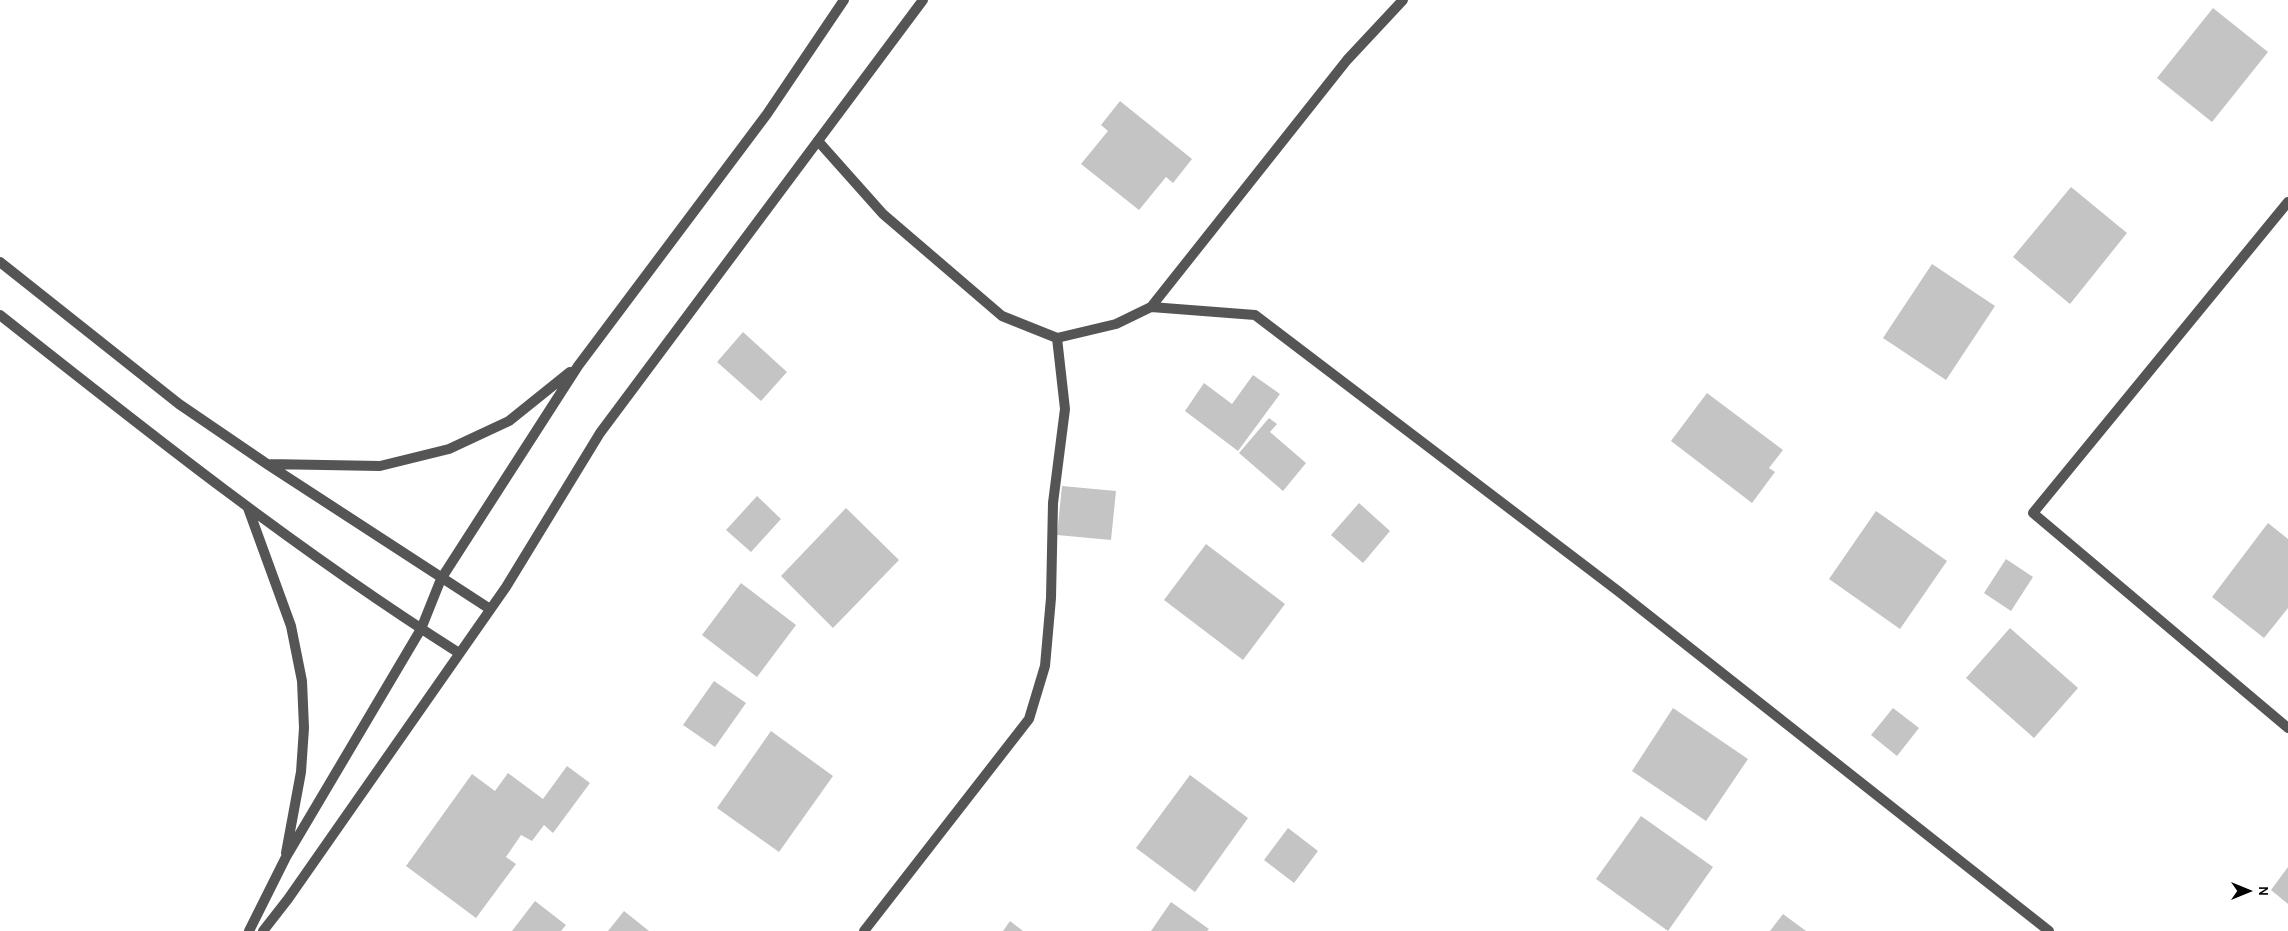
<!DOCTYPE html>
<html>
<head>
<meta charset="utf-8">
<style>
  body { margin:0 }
  #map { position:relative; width:2288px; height:931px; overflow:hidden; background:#fff; font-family:Karla,sans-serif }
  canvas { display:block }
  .north { position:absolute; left:2223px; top:866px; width:50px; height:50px; -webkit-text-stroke:4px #fff; paint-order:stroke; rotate:90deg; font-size:14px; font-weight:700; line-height:20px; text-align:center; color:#000 }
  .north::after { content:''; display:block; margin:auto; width:18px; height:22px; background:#000; clip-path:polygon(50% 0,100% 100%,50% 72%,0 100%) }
</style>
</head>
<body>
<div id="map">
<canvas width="2288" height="931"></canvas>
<div class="north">N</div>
</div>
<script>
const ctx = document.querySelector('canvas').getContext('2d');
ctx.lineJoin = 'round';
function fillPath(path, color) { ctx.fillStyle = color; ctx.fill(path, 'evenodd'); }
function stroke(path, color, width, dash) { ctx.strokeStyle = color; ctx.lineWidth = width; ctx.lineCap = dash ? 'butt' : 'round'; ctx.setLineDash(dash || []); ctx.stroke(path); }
fillPath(new Path2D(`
  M 2213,8 L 2268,52 L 2212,122 L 2157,78 Z
  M 1120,101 L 1192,159 L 1173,183 L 1166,177 L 1139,210 L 1081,164 L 1108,131 L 1101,125 Z
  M 2071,187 L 2127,233 L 2070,304 L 2013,257 Z
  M 1932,264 L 1995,306 L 1946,380 L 1883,338 Z
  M 743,332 L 787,372 L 761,401 L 717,362 Z
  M 1253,375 L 1280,394 L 1238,451 L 1185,411 L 1204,383 L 1232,404 Z
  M 1707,393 L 1783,450 L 1769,468 L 1775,472 L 1752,503 L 1671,441 Z
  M 1269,418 L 1277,424 L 1270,432 L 1306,463 L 1283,491 L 1239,453 Z
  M 1062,486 L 1116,491 L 1111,540 L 1057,535 Z
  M 757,496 L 781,519 L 751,552 L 726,530 Z
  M 1359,503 L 1390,531 L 1363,563 L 1331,535 Z
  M 846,508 L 899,560 L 833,628 L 781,576 Z
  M 1876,511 L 1947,561 L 1900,629 L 1829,579 Z
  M 2268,523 L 2288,539 L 2288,608 L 2264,638 L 2212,597 Z
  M 1206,544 L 1285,604 L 1243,660 L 1164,600 Z
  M 2006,559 L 2033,577 L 2011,611 L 1984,593 Z
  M 741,583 L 796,625 L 757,677 L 702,635 Z
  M 2010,628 L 2078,688 L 2034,738 L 1966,678 Z
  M 714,681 L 746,703 L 715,747 L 683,725 Z
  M 1673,708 L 1748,759 L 1706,821 L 1632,771 Z
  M 1893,708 L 1919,728 L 1897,756 L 1871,735 Z
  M 771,731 L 833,776 L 779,852 L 717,808 Z
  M 567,766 L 590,783 L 553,833 L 544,825 L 532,841 L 521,835 L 506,857 L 516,864 L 476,918 L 406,866 L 472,774 L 495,791 L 508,773 L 543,799 Z
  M 1190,775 L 1248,818 L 1195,892 L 1136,848 Z
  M 1641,816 L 1713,867 L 1668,931 L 1596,879 Z
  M 1288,828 L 1318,851 L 1294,883 L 1264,860 Z
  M 2288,867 L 2288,904 L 2271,890 Z
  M 535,901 L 566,925 L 561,931 L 512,931 Z
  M 1171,902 L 1209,929 L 1207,931 L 1151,931 Z
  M 624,911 L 649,931 L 608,931 Z
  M 1783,914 L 1806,931 L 1770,931 Z
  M 1010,921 L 1023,931 L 1003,931 Z`), '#c4c4c4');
stroke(new Path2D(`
  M 818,141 L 883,214 L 1002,316 L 1057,338 L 1116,324 L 1151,307 L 1347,60 L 1403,0
  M 2288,202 L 2033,513 L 2288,728
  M 1151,307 L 1255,315 L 1618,591 L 2049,931
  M 864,931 L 1029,719 L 1045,666 L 1051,598 L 1053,503 L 1065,409 L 1057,338`), '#555', 10);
stroke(new Path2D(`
  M 0,262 L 179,404 L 267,464 L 490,609
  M 0,315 C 149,433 298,551 459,653
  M 268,464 L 380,466 L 449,449 L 509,421 L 570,372
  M 248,508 L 291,626 L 302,681 L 304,728 L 301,772 L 286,853
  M 249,931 L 286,857 L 421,629 L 441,579 L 578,366 L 767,114 L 844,0
  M 263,931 L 288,899 L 506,587 L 600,433 L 923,0`), '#555', 10);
</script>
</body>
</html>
